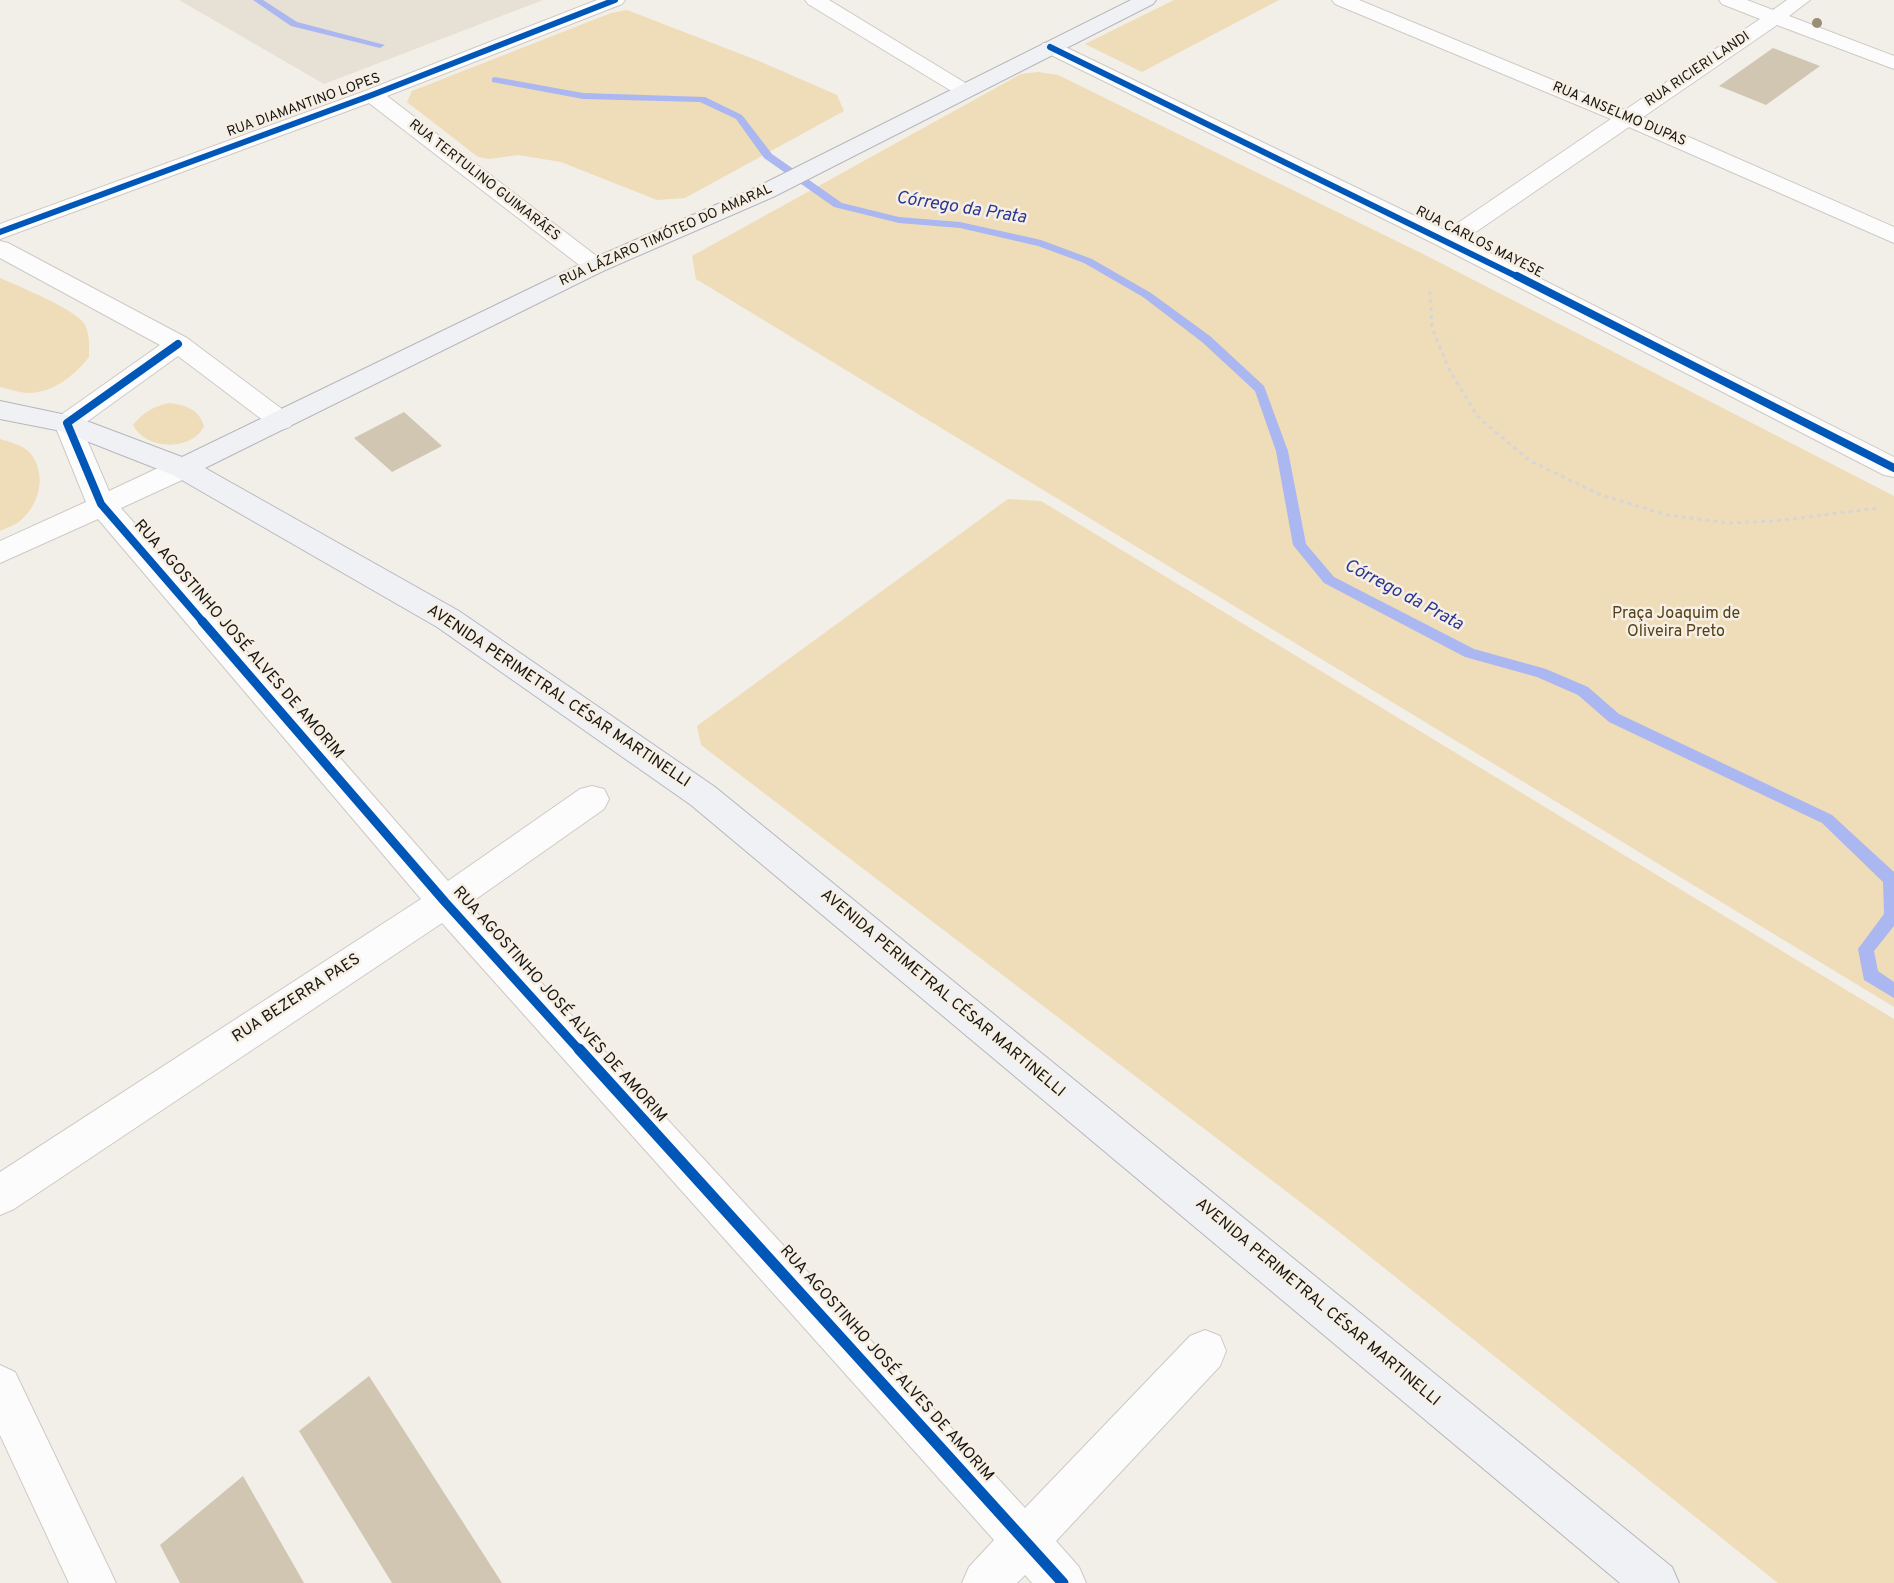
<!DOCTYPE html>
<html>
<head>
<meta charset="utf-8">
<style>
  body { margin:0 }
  canvas { display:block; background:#f2eee8 }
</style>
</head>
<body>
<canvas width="1894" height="1583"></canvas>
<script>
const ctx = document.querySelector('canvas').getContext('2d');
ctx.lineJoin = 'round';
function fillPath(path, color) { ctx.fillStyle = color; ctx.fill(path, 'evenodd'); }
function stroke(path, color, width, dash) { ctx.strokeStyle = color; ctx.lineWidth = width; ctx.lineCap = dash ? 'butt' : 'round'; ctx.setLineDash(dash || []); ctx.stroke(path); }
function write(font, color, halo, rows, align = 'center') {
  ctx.font = font + ' Overpass,sans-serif'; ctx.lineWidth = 5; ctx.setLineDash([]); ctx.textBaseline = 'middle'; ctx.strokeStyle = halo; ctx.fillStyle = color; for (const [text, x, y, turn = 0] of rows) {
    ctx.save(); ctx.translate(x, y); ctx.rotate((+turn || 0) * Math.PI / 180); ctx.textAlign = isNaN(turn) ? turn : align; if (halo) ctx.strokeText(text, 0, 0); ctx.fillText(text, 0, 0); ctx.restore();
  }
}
fillPath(new Path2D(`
  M 179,0 L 543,0 L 324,84 Z`), '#e7e0d4');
fillPath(new Path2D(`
  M 1174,0 L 1279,0 L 1142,72 L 1085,44 Z
  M 627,10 L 759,61 L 837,95 L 844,111 L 685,198 L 657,200 L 561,162 L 518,155 L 489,159 L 478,157 L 407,102 L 412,91 L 611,13 Z
  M 1038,72 L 1058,75 L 1425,255 L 1894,496 L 1894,1007 L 696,279 L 692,256 L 1021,74 Z
  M 0,278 C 18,286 78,310 85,325 C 90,335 89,346 89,357 C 74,376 54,392 29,393 C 20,393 9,389 0,387 Z
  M 169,403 C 185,405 199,409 204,426 C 192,452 145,450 133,425 C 143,412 153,407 169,403 Z
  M 0,439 C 10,442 23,445 30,453 C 47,473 40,504 21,520 C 16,525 6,528 0,531 Z
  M 1008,499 L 1041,501 L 1894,1019 L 1894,1583 L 1778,1583 L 1333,1227 L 701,745 L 697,726 Z`), '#efdcb9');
fillPath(new Path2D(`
  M 253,0 L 263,0 L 297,22 L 385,45 L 380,48 L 291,26 Z
  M 495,77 L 583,93 L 705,97 L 742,115 L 772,154 L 842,203 L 899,217 L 960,222 L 1041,240 L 1092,259 L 1151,293 L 1210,336 L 1264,386 L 1288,451 L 1306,544 L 1334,577 L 1474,649 L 1546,669 L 1588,687 L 1619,714 L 1832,815 L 1894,872 L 1894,926 L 1874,951 L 1878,971 L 1894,982 L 1894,998 L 1864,980 L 1858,949 L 1884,914 L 1883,882 L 1822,823 L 1609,722 L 1578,695 L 1537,677 L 1465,657 L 1324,583 L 1293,545 L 1276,451 L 1255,391 L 1202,342 L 1143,297 L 1084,263 L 1038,246 L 960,228 L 899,223 L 834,207 L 764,158 L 736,119 L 700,102 L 583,99 L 492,82 L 492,78 Z`), '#abb7f0');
fillPath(new Path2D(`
  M 1773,48 L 1820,66 L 1766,105 L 1719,86 Z
  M 404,412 L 442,446 L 392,472 L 354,438 Z
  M 369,1376 L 502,1583 L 392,1583 L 299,1431 Z
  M 243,1476 L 304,1583 L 180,1583 L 160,1545 Z`), '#d1c6b2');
const minor = new Path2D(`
  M 597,0 L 625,0 L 622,4 L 387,96 L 603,261 L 607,266 L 603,271 L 595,273 L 587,271 L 369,103 L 0,239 L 0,224 L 365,91 Z
  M 805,0 L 829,0 L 972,87 L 976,91 L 972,95 L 965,97 L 958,95 L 808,4 Z
  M 1332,0 L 1359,0 L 1625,110 L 1760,19 L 1722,4 L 1719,0 L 1747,0 L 1773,10 L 1787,0 L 1810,0 L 1789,16 L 1894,56 L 1894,69 L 1777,25 L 1643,117 L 1894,227 L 1894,243 L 1629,127 L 1464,240 L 1894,457 L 1894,477 L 1884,475 L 1439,246 L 1043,51 L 1040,47 L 1043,43 L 1057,43 L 1446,231 L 1611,119 L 1335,4 Z
  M 0,241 L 8,243 L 187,338 L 290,415 L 294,421 L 290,427 L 281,430 L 272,427 L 178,356 L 81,426 L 109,491 L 173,461 L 183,459 L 193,461 L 197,468 L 193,475 L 121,508 L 448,881 L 580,789 L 592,786 L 604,789 L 609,799 L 604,809 L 469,904 L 1025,1508 L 1190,1336 L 1205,1330 L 1220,1336 L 1226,1351 L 1220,1366 L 1056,1541 L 1079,1567 L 1086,1583 L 1032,1583 L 1025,1575 L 1017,1583 L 962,1583 L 969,1567 L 994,1540 L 442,923 L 14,1209 L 0,1215 L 0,1172 L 421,899 L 98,519 L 0,563 L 0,541 L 86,502 L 54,423 L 58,417 L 160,345 L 0,258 Z
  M 0,1365 L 15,1372 L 116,1583 L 69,1583 L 0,1435 Z`);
const major = new Path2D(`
  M 1131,0 L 1156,0 L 1153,4 L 773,197 L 603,271 L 205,468 L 459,611 L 715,787 L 1672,1567 L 1679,1583 L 1620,1583 L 691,805 L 437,627 L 173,475 L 61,431 L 0,419 L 0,401 L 76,417 L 182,457 L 587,261 L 757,187 Z`);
stroke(minor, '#cdcac6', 2);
stroke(major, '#b6b6bc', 2);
stroke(new Path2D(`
  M 1430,291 L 1432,328 L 1449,369 L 1478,417 L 1530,461 L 1601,495 L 1667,515 L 1728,523 L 1775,521 L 1878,508`), '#d7d6d4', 3, [4, 4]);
fillPath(minor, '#fdfcfc');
fillPath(major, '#f0f1f5');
stroke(new Path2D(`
  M 1050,47 L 1520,278
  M 0,232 L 372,95 L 615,0`), '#0057b8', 6);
stroke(new Path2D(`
  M 1517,276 L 1894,468
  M 178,344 L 67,423 L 101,504 L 203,622`), '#0057b8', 8);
stroke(new Path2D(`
  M 202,621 L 445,902 L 580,1051`), '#0057b8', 9);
stroke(new Path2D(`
  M 579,1049 L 1063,1583`), '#0057b8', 11);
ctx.fillStyle = '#9b8e76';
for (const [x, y] of [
  [1817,23]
]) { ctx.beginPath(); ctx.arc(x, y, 5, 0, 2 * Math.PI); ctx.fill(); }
write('14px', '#181512', '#f6efe4', [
  ["RUA RICIERI LANDI",1698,70,-34],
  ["RUA DIAMANTINO LOPES",304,106,-20],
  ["RUA ANSELMO DUPAS",1619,115,23],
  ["RUA TERTULINO GUIMARÃES",484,181,38],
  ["RUA LÁZARO TIMÓTEO DO AMARAL",666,236,-24],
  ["RUA CARLOS MAYESE",1479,243,27]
]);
write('16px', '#533f18', '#f6efe4', [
  ["Praça Joaquim de",1676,615],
  ["Oliveira Preto",1676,633]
]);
write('16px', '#181512', '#f6efe4', [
  ["RUA AGOSTINHO JOSÉ ALVES DE AMORIM",238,640,49],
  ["AVENIDA PERIMETRAL CÉSAR MARTINELLI",558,697,34],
  ["AVENIDA PERIMETRAL CÉSAR MARTINELLI",942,994,40],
  ["RUA BEZERRA PAES",297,999,-33],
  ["RUA AGOSTINHO JOSÉ ALVES DE AMORIM",559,1005,48],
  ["AVENIDA PERIMETRAL CÉSAR MARTINELLI",1317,1303,40],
  ["RUA AGOSTINHO JOSÉ ALVES DE AMORIM",886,1364,48]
]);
write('italic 18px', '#2c3593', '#f6efe4', [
  ["Córrego da Prata",961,209,9],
  ["Córrego da Prata",1403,596,28]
]);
</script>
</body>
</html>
